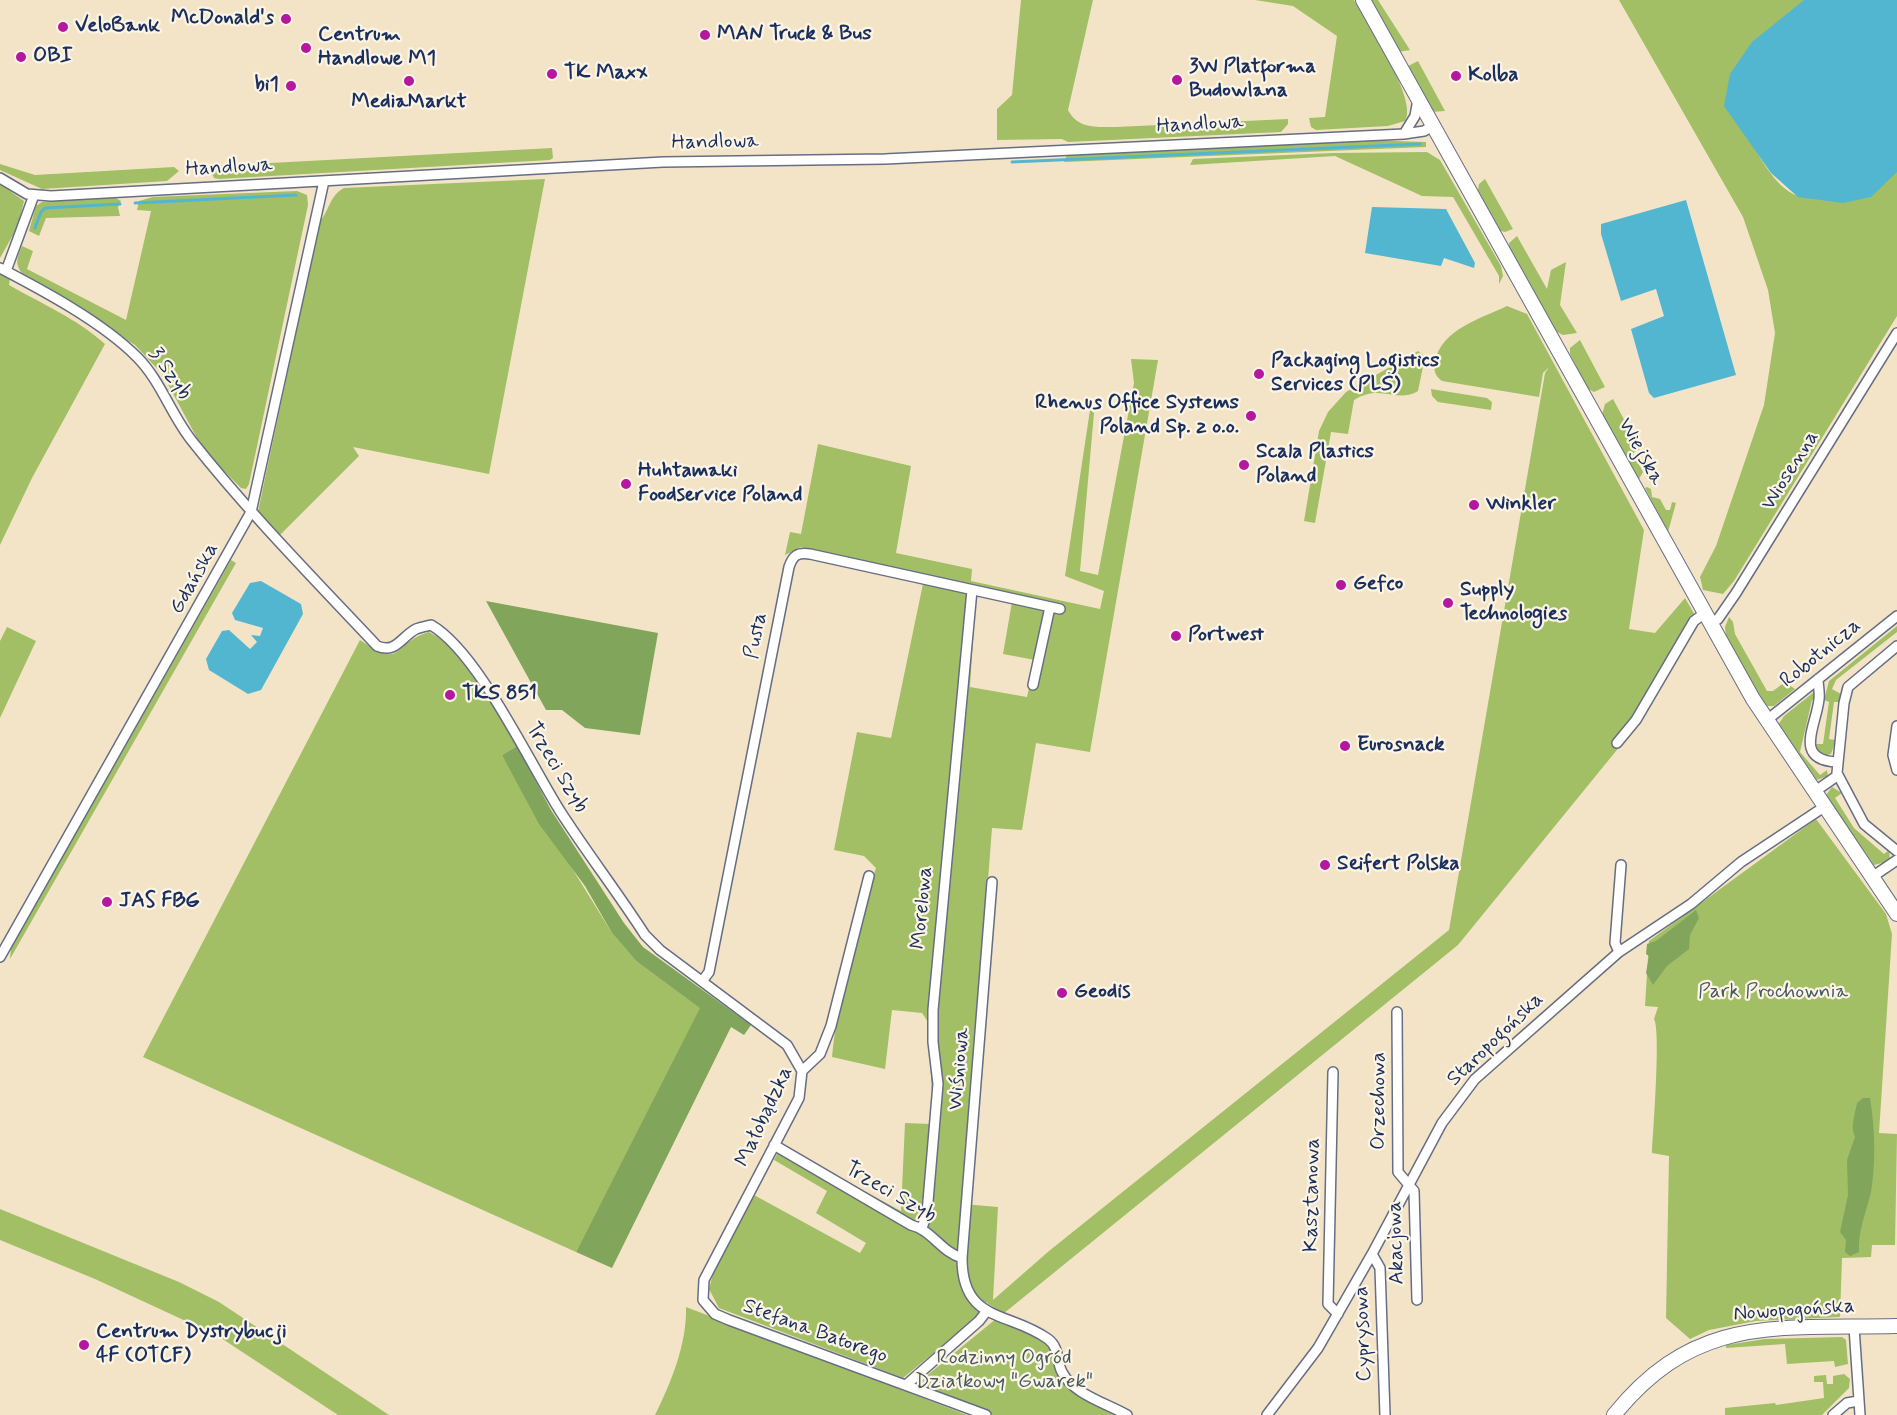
<!DOCTYPE html>
<html>
<head>
<meta charset="utf-8">
<style>
  body { margin:0 }
  canvas { display:block; background:#f3e4c8 }
</style>
</head>
<body>
<canvas width="1897" height="1415"></canvas>
<script>
const ctx = document.querySelector('canvas').getContext('2d');
ctx.lineJoin = 'round';
function fillPath(path, color) { ctx.fillStyle = color; ctx.fill(path, 'evenodd'); }
function stroke(path, color, width, dash) { ctx.strokeStyle = color; ctx.lineWidth = width; ctx.lineCap = dash ? 'butt' : 'round'; ctx.setLineDash(dash || []); ctx.stroke(path); }
function write(font, color, halo, rows, align = 'center') {
  ctx.font = font + ' Mynerve,sans-serif'; ctx.lineWidth = 4.5; ctx.setLineDash([]); ctx.textBaseline = 'middle'; ctx.strokeStyle = halo; ctx.fillStyle = color; for (const [text, x, y, turn = 0] of rows) {
    ctx.save(); ctx.translate(x, y); ctx.rotate((+turn || 0) * Math.PI / 180); ctx.textAlign = isNaN(turn) ? turn : align; if (halo) ctx.strokeText(text, 0, 0); ctx.fillText(text, 0, 0); ctx.restore();
  }
}
fillPath(new Path2D(`
  M 1021,0 L 1093,0 L 1068,110 C 1078,129 1096,127 1116,127 L 1288,119 L 1288,124 L 1281,132 L 1068,142 L 1062,139 L 997,140 L 997,109 L 1012,95 Z
  M 1255,0 L 1354,0 C 1366,21 1419,101 1405,121 L 1388,126 L 1316,130 L 1311,127 L 1309,118 L 1325,117 L 1337,36 L 1293,6 Z
  M 1368,0 L 1378,0 L 1410,50 L 1398,52 Z
  M 1619,0 L 1834,0 L 1752,144 C 1763,162 1781,197 1806,197 L 1897,135 L 1897,316 L 1734,581 L 1723,594 L 1703,590 L 1700,577 L 1716,546 L 1764,405 L 1775,333 L 1768,290 L 1743,217 Z
  M 1418,61 L 1445,111 L 1431,112 L 1406,67 Z
  M 1363,140 L 1426,142 L 1426,147 L 1064,162 L 1067,155 Z
  M 552,148 L 553,158 L 550,160 L 219,179 L 214,178 L 210,169 L 214,166 Z
  M 1427,152 L 1440,160 L 1501,266 L 1503,276 L 1499,284 L 1499,276 L 1453,197 L 1422,196 L 1335,156 L 1190,165 L 1193,159 L 1333,153 Z
  M 0,164 L 35,175 L 174,167 L 179,171 L 167,181 L 42,189 L 0,170 Z
  M 545,179 L 489,474 L 353,447 L 359,456 L 279,536 L 257,516 L 320,221 C 330,210 329,196 344,188 Z
  M 1485,179 L 1513,229 L 1505,232 L 1497,230 L 1477,195 L 1479,184 Z
  M 0,184 L 24,201 L 18,226 L 0,258 Z
  M 297,191 L 307,195 L 308,205 L 249,484 L 246,489 L 241,488 L 204,451 L 163,375 L 135,345 L 24,275 C 14,265 17,258 22,246 L 33,251 L 27,269 L 126,320 L 151,211 L 137,210 L 139,201 L 153,197 Z
  M 114,197 L 121,201 L 118,207 L 120,216 L 46,218 L 39,236 L 29,231 L 36,206 L 42,202 Z
  M 1517,236 L 1547,289 L 1551,270 L 1566,262 L 1560,305 L 1577,333 L 1563,335 L 1555,331 L 1523,272 L 1509,251 L 1509,243 Z
  M 0,273 L 10,278 L 9,285 C 42,304 76,318 105,344 L 32,478 L 0,545 Z
  M 1507,306 L 1527,314 L 1644,530 L 1629,629 L 1655,633 L 1685,598 L 1699,622 L 1638,724 L 1458,945 L 1003,1314 L 986,1302 L 977,1303 L 980,1311 L 977,1317 L 903,1378 L 719,1308 L 709,1289 L 713,1274 L 754,1195 L 860,1253 L 866,1243 L 816,1213 L 827,1191 L 774,1160 L 781,1146 L 901,1211 L 905,1123 L 930,1124 L 932,1094 L 928,1022 L 922,1013 L 892,1010 L 885,1069 L 832,1057 C 838,999 856,922 876,868 L 864,856 L 834,850 L 857,732 L 891,738 L 925,574 L 801,547 L 785,555 L 790,532 L 801,534 L 818,444 L 911,466 L 896,553 L 972,569 L 971,581 L 1100,609 L 1104,591 L 1065,576 L 1090,410 L 1094,413 L 1080,571 L 1098,575 L 1134,383 L 1131,359 L 1158,360 L 1090,752 L 1036,743 L 1022,830 L 992,828 L 963,1204 L 998,1207 L 993,1300 L 1049,1251 L 1449,930 L 1545,373 L 1549,367 L 1543,373 L 1539,397 L 1442,381 C 1435,376 1433,370 1435,361 C 1442,329 1480,319 1507,306 ZM 976,593 L 1012,602 L 1003,654 L 1035,660 L 1027,697 L 970,687 Z
  M 1580,340 L 1605,387 L 1594,392 L 1588,389 L 1570,354 L 1570,348 Z
  M 1418,351 L 1425,357 L 1418,391 C 1397,404 1381,383 1354,400 L 1348,434 L 1331,432 L 1315,523 L 1304,521 L 1319,431 L 1328,412 L 1346,392 Z
  M 1431,389 L 1487,398 L 1492,402 L 1491,410 L 1438,402 L 1432,396 Z
  M 1613,399 L 1640,449 L 1633,453 L 1643,472 L 1639,479 L 1602,415 L 1605,404 Z
  M 1647,487 L 1651,489 L 1652,497 L 1660,499 L 1666,510 L 1670,510 L 1672,502 L 1676,503 L 1668,532 L 1645,488 Z
  M 231,560 L 236,563 L 10,959 L 11,948 Z
  M 1729,617 L 1733,622 L 1735,634 L 1767,691 L 1773,691 L 1785,682 L 1795,689 L 1774,706 L 1767,706 L 1763,702 L 1726,637 L 1725,627 Z
  M 1897,626 L 1897,632 L 1836,680 L 1832,689 L 1841,694 L 1841,702 L 1834,702 L 1829,739 L 1836,740 L 1831,754 L 1824,756 L 1819,753 L 1816,744 L 1823,744 L 1829,702 L 1824,700 L 1829,681 Z
  M 7,627 L 36,641 L 0,718 L 0,641 Z
  M 429,632 C 472,654 493,706 517,746 L 502,755 L 612,933 L 636,961 L 701,1008 L 576,1252 L 143,1057 L 360,640 C 405,671 391,643 429,632 Z
  M 1814,692 L 1815,700 L 1812,700 L 1800,752 L 1820,775 L 1827,770 L 1828,776 L 1817,780 L 1778,725 L 1784,716 Z
  M 1832,787 L 1842,793 L 1835,798 L 1854,828 L 1884,854 L 1889,850 L 1890,861 L 1874,865 L 1826,795 Z
  M 1816,819 L 1886,914 L 1892,934 L 1879,1133 L 1897,1134 L 1895,1245 L 1872,1245 L 1871,1257 L 1842,1258 L 1840,1317 L 1756,1321 L 1709,1330 L 1690,1339 L 1666,1318 L 1669,1156 L 1652,1153 C 1653,1132 1661,1031 1654,1019 L 1658,1007 L 1645,1006 L 1649,941 Z
  M 0,1209 L 179,1282 L 219,1302 L 389,1415 L 338,1415 L 218,1336 L 95,1279 L 0,1240 Z
  M 686,1307 L 967,1415 L 655,1415 C 671,1383 687,1344 686,1307 Z
  M 997,1318 L 1054,1343 L 1073,1386 L 1127,1415 L 990,1415 L 913,1387 Z
  M 1842,1337 L 1846,1340 L 1848,1364 L 1835,1367 L 1834,1361 L 1787,1364 L 1785,1344 L 1726,1348 L 1726,1345 L 1765,1339 Z
  M 1844,1374 L 1850,1379 L 1849,1388 L 1822,1415 L 1725,1415 L 1725,1408 L 1775,1403 L 1776,1405 L 1824,1398 L 1823,1382 L 1814,1382 L 1814,1376 L 1826,1375 L 1827,1384 L 1833,1384 L 1833,1376 Z`), '#a2bf66');
fillPath(new Path2D(`
  M 486,601 L 658,633 L 640,735 L 585,728 L 562,710 L 546,710 Z
  M 517,746 L 551,810 L 624,923 L 643,947 L 751,1025 L 744,1035 L 731,1027 L 612,1268 L 576,1252 L 700,1008 L 636,961 L 612,933 L 585,886 L 539,824 L 502,755 Z
  M 1696,910 L 1699,918 L 1690,935 L 1689,949 L 1667,966 L 1653,985 L 1646,973 L 1649,956 L 1646,954 L 1647,944 L 1656,941 Z
  M 1863,1098 L 1870,1098 C 1875,1128 1876,1162 1871,1192 C 1866,1213 1858,1230 1859,1252 L 1850,1256 L 1845,1252 L 1846,1240 L 1840,1232 L 1848,1195 L 1847,1160 L 1855,1137 C 1850,1127 1855,1114 1857,1103 Z`), '#81a65b');
fillPath(new Path2D(`
  M 1804,0 L 1897,0 L 1897,172 L 1871,197 L 1843,203 L 1798,197 L 1771,173 L 1724,106 L 1730,74 L 1752,42 Z
  M 1686,200 L 1736,375 L 1654,398 L 1649,393 L 1631,329 L 1664,316 L 1656,289 L 1621,301 L 1601,234 L 1601,224 Z
  M 1372,207 L 1446,209 L 1475,263 L 1474,268 L 1444,258 L 1441,266 L 1365,253 Z
  M 261,581 L 301,604 L 303,614 L 261,690 L 248,694 L 209,670 L 206,659 L 222,631 L 229,630 L 250,649 L 257,642 L 251,635 L 260,636 L 263,628 L 235,620 L 232,613 L 250,583 Z`), '#53b6d1');
stroke(new Path2D(`
  M 1012,162 L 1420,144
  M 135,203 L 296,195
  M 35,228 L 41,212 L 45,208 L 120,204`), '#53b6d1', 3);
const street = new Path2D(`
  M 1404,134 L 1415,116 L 1418,99
  M 0,178 L 27,194 L 51,196 L 663,162 L 885,159 L 1404,134 L 1424,131 L 1433,126
  M 0,268 C 44,291 102,322 137,357 C 161,381 171,415 192,441 C 249,513 314,579 377,646 C 396,654 401,637 416,629 C 421,627 427,626 431,625 C 478,652 529,762 560,811 C 587,853 618,893 645,935 L 660,950 L 787,1045 L 802,1071 L 799,1098 L 704,1280 L 703,1300 L 715,1314 L 729,1320 L 986,1415
  M 6,271 L 34,195
  M 1711,623 L 1718,619 L 1736,593 L 1897,333
  M 1897,646 L 1848,687 L 1844,703 L 1837,773 L 1864,824 L 1897,851
  M 1818,679 C 1818,685 1820,693 1819,699 C 1817,724 1792,760 1837,762
  M 1033,685 L 1050,607
  M 1767,720 L 1897,616
  M 1897,726 L 1893,755 L 1897,770
  M 1617,743 L 1636,720 L 1694,621 L 1705,613
  M 1814,792 L 1837,776
  M 1872,877 L 1897,860
  M 992,882 L 962,1258 C 962,1323 1009,1311 1048,1339 C 1060,1348 1056,1361 1062,1372 C 1073,1394 1106,1403 1127,1415
  M 1619,952 L 1615,943 L 1621,865
  M 0,957 L 251,512 L 324,181
  M 703,980 L 709,972 L 789,567 C 793,555 798,552 810,554 L 1060,609
  M 1397,1012 L 1398,1172 L 1414,1191 L 1417,1300
  M 802,1071 L 820,1054 L 831,1026 L 869,876
  M 1333,1072 L 1328,1304 L 1338,1314
  M 774,1145 L 911,1225 C 932,1230 941,1252 962,1258
  M 922,1228 L 927,1213 L 938,1084 L 933,1042 L 933,1010 L 972,590
  M 1372,1254 L 1380,1268 L 1385,1415
  M 1854,1327 L 1860,1415
  M 906,1385 L 979,1321 L 986,1312
  M 1267,1415 L 1318,1348 L 1372,1254 L 1442,1123 L 1475,1079 L 1619,952 L 1691,904 L 1741,862 L 1824,807
  M 1833,1415 L 1847,1403 L 1858,1401`);
const secondary = new Path2D(`
  M 1363,0 L 1753,699 L 1897,914
  M 1614,1415 C 1696,1313 1779,1329 1897,1326`);
stroke(street, '#676e83', 12);
stroke(secondary, '#676e83', 16);
stroke(street, '#fff', 9);
stroke(secondary, '#fff', 14);
for (const [x, y, r, color] of [
  [286,19,6,"#b5179e"],
  [63,27,6,"#b5179e"],
  [705,35,6,"#b5179e"],
  [306,48,6,"#b5179e"],
  [21,57,6,"#b5179e"],
  [552,74,6,"#b5179e"],
  [1456,76,6,"#b5179e"],
  [1177,80,6,"#b5179e"],
  [409,81,6,"#b5179e"],
  [291,86,6,"#b5179e"],
  [1259,374,6,"#b5179e"],
  [1251,416,6,"#b5179e"],
  [1244,465,6,"#b5179e"],
  [626,484,6,"#b5179e"],
  [1474,505,6,"#b5179e"],
  [1341,585,6,"#b5179e"],
  [1448,603,6,"#b5179e"],
  [1176,636,6,"#b5179e"],
  [450,695,6,"#b5179e"],
  [1345,746,6,"#b5179e"],
  [1325,865,6,"#b5179e"],
  [107,902,6,"#b5179e"],
  [1062,993,6,"#b5179e"],
  [84,1345,6,"#b5179e"]
]) { const dot = new Path2D(); dot.arc(x, y, r, 0, 2 * Math.PI); ctx.fillStyle = color; ctx.fill(dot); stroke(dot, '#fcf5e5', 2); }
write('bold 21px', '#1b2f5e', '#fcf5e5', [
  ["McDonald's",274,19,"right"],
  ["VeloBank",75,27],
  ["MAN Truck & Bus",717,35],
  ["Centrum",318,36],
  ["Handlowe M1",318,60],
  ["OBI",33,57],
  ["3W Platforma",1189,68],
  ["Budowlana",1189,92],
  ["TK Maxx",564,74],
  ["Kolba",1468,76],
  ["bi1",279,86,"right"],
  ["MediaMarkt",409,103,"center"],
  ["Packaging Logistics",1271,362],
  ["Services (PLS)",1271,386],
  ["Rhenus Office Systems",1239,404,"right"],
  ["Poland Sp. z o.o.",1239,428,"right"],
  ["Scala Plastics",1256,453],
  ["Poland",1256,477],
  ["Huhtamaki",638,472],
  ["Foodservice Poland",638,496],
  ["Winkler",1486,505],
  ["Gefco",1353,585],
  ["Supply",1460,591],
  ["Technologies",1460,615],
  ["Portwest",1188,636],
  ["TKS 851",462,695],
  ["Eurosnack",1357,746],
  ["Seifert Polska",1337,865],
  ["JAS FBG",119,902],
  ["Geodis",1074,993],
  ["Centrum Dystrybucji",96,1333],
  ["4F (OTCF)",96,1357]
], 'left');
write('21px', '#1b2f5e', '#fcf5e5', [
  ["Handlowa",1200,125,-3],
  ["Handlowa",715,143,-1],
  ["Handlowa",229,168,-3],
  ["3 Szyb",169,374,55],
  ["Wiejska",1640,452,61],
  ["Wiosenna",1791,471,-58],
  ["Gdańska",195,579,-61],
  ["Pusta",757,636,-79],
  ["Robotnicza",1821,654,-39],
  ["Trzeci Szyb",556,768,59],
  ["Morelowa",923,908,-85],
  ["Staropogońska",1496,1040,-44],
  ["Wiśniowa",960,1069,-85],
  ["Orzechowa",1380,1101,-90],
  ["Małobądzka",765,1117,-65],
  ["Trzeci Szyb",890,1193,30],
  ["Kasztanowa",1313,1195,-89],
  ["Akacjowa",1397,1243,-92],
  ["Nowopogońska",1794,1311,-4],
  ["Stefana Batorego",815,1332,20],
  ["Cyprysowa",1364,1334,-92]
]);
write('21px', '#445a60', '#fcf5e5', [
  ["Park Prochownia",1773,993],
  ["Rodzinny Ogród",1004,1359],
  ["Działkowy \"Gwarek\"",1004,1383]
]);
</script>
</body>
</html>
